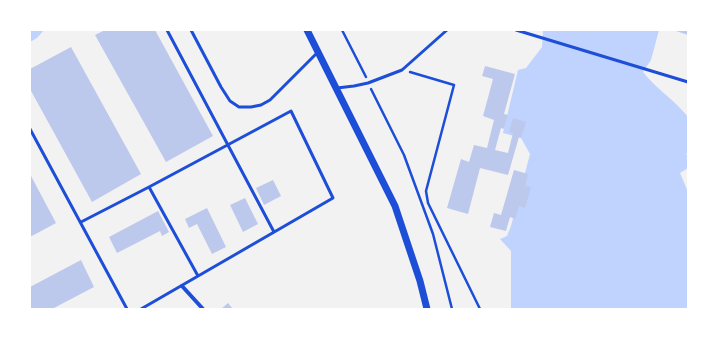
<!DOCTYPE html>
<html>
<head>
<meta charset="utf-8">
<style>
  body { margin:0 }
  #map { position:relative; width:718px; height:339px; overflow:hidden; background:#f2f2f2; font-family:Manrope,sans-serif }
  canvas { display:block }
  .frame { position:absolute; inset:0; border:31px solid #fff; pointer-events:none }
</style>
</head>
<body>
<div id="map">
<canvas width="718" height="339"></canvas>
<div class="frame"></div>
</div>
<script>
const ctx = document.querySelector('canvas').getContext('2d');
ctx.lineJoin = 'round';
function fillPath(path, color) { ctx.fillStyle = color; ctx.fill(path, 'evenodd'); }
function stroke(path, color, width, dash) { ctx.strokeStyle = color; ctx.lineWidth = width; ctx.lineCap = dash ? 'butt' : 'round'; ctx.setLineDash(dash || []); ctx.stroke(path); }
fillPath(new Path2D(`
  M 30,30 L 44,30 L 37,38 L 30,42 Z
  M 543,30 L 659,30 L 651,60 L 643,72 C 656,89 675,100 688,117 L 688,153 L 686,154 L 688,157 L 688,168 L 680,173 L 688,192 L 688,309 L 511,309 L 511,251 L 500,239 L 507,236 L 511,226 L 530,154 L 521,138 L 503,133 L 518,70 L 526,68 L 542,47 Z`), '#bfd3fe');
fillPath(new Path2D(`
  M 105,30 L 155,30 L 213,136 L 166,162 L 95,35 Z
  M 673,30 L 688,30 L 688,35 Z
  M 71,47 L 141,174 L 92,202 L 30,89 L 30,69 Z
  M 485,66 L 515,74 L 504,114 L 508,115 L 504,129 L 501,128 L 495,150 L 508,153 L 513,133 L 509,132 L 513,118 L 526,122 L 521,138 L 519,137 L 508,175 L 480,168 L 468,214 L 447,208 L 461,159 L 469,162 L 474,145 L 487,148 L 494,120 L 483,116 L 493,79 L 482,76 Z
  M 514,170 L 528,174 L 525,186 L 531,187 L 525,208 L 519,206 L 515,219 L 510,217 L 506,231 L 490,227 L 494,213 L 501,215 Z
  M 30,174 L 56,223 L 30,237 Z
  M 273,180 L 281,196 L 264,205 L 256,188 Z
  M 245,198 L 258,224 L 243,232 L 230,205 Z
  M 207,208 L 226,247 L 212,254 L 197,224 L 189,228 L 185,219 Z
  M 158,211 L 169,232 L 162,236 L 160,231 L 117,253 L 109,237 Z
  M 81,260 L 94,287 L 52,309 L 30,309 L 30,287 Z
  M 228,303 L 233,309 L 221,309 Z`), '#bdc9ec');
stroke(new Path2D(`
  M 342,30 L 366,77
  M 410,72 L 454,85 L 426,191 L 428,203 L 480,309
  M 371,89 L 404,155 L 433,234 L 452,309`), '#1d4ed8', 2.5);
stroke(new Path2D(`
  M 167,30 L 274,232
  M 191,30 L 221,87 L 230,101 L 239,107 L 251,107 L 261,105 L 270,100 L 318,52
  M 516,30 L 688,82
  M 337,88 L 354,86 L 368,83 L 402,70 L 447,30
  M 30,129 L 127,309
  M 149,187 L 198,276
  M 81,222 L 149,187 L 291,111 L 333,198 L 141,309`), '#1d4ed8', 3);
stroke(new Path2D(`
  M 182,286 L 203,309`), '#1d4ed8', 4);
stroke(new Path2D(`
  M 307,30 L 395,206 L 420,281 L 427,309`), '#1d4ed8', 7);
</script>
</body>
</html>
